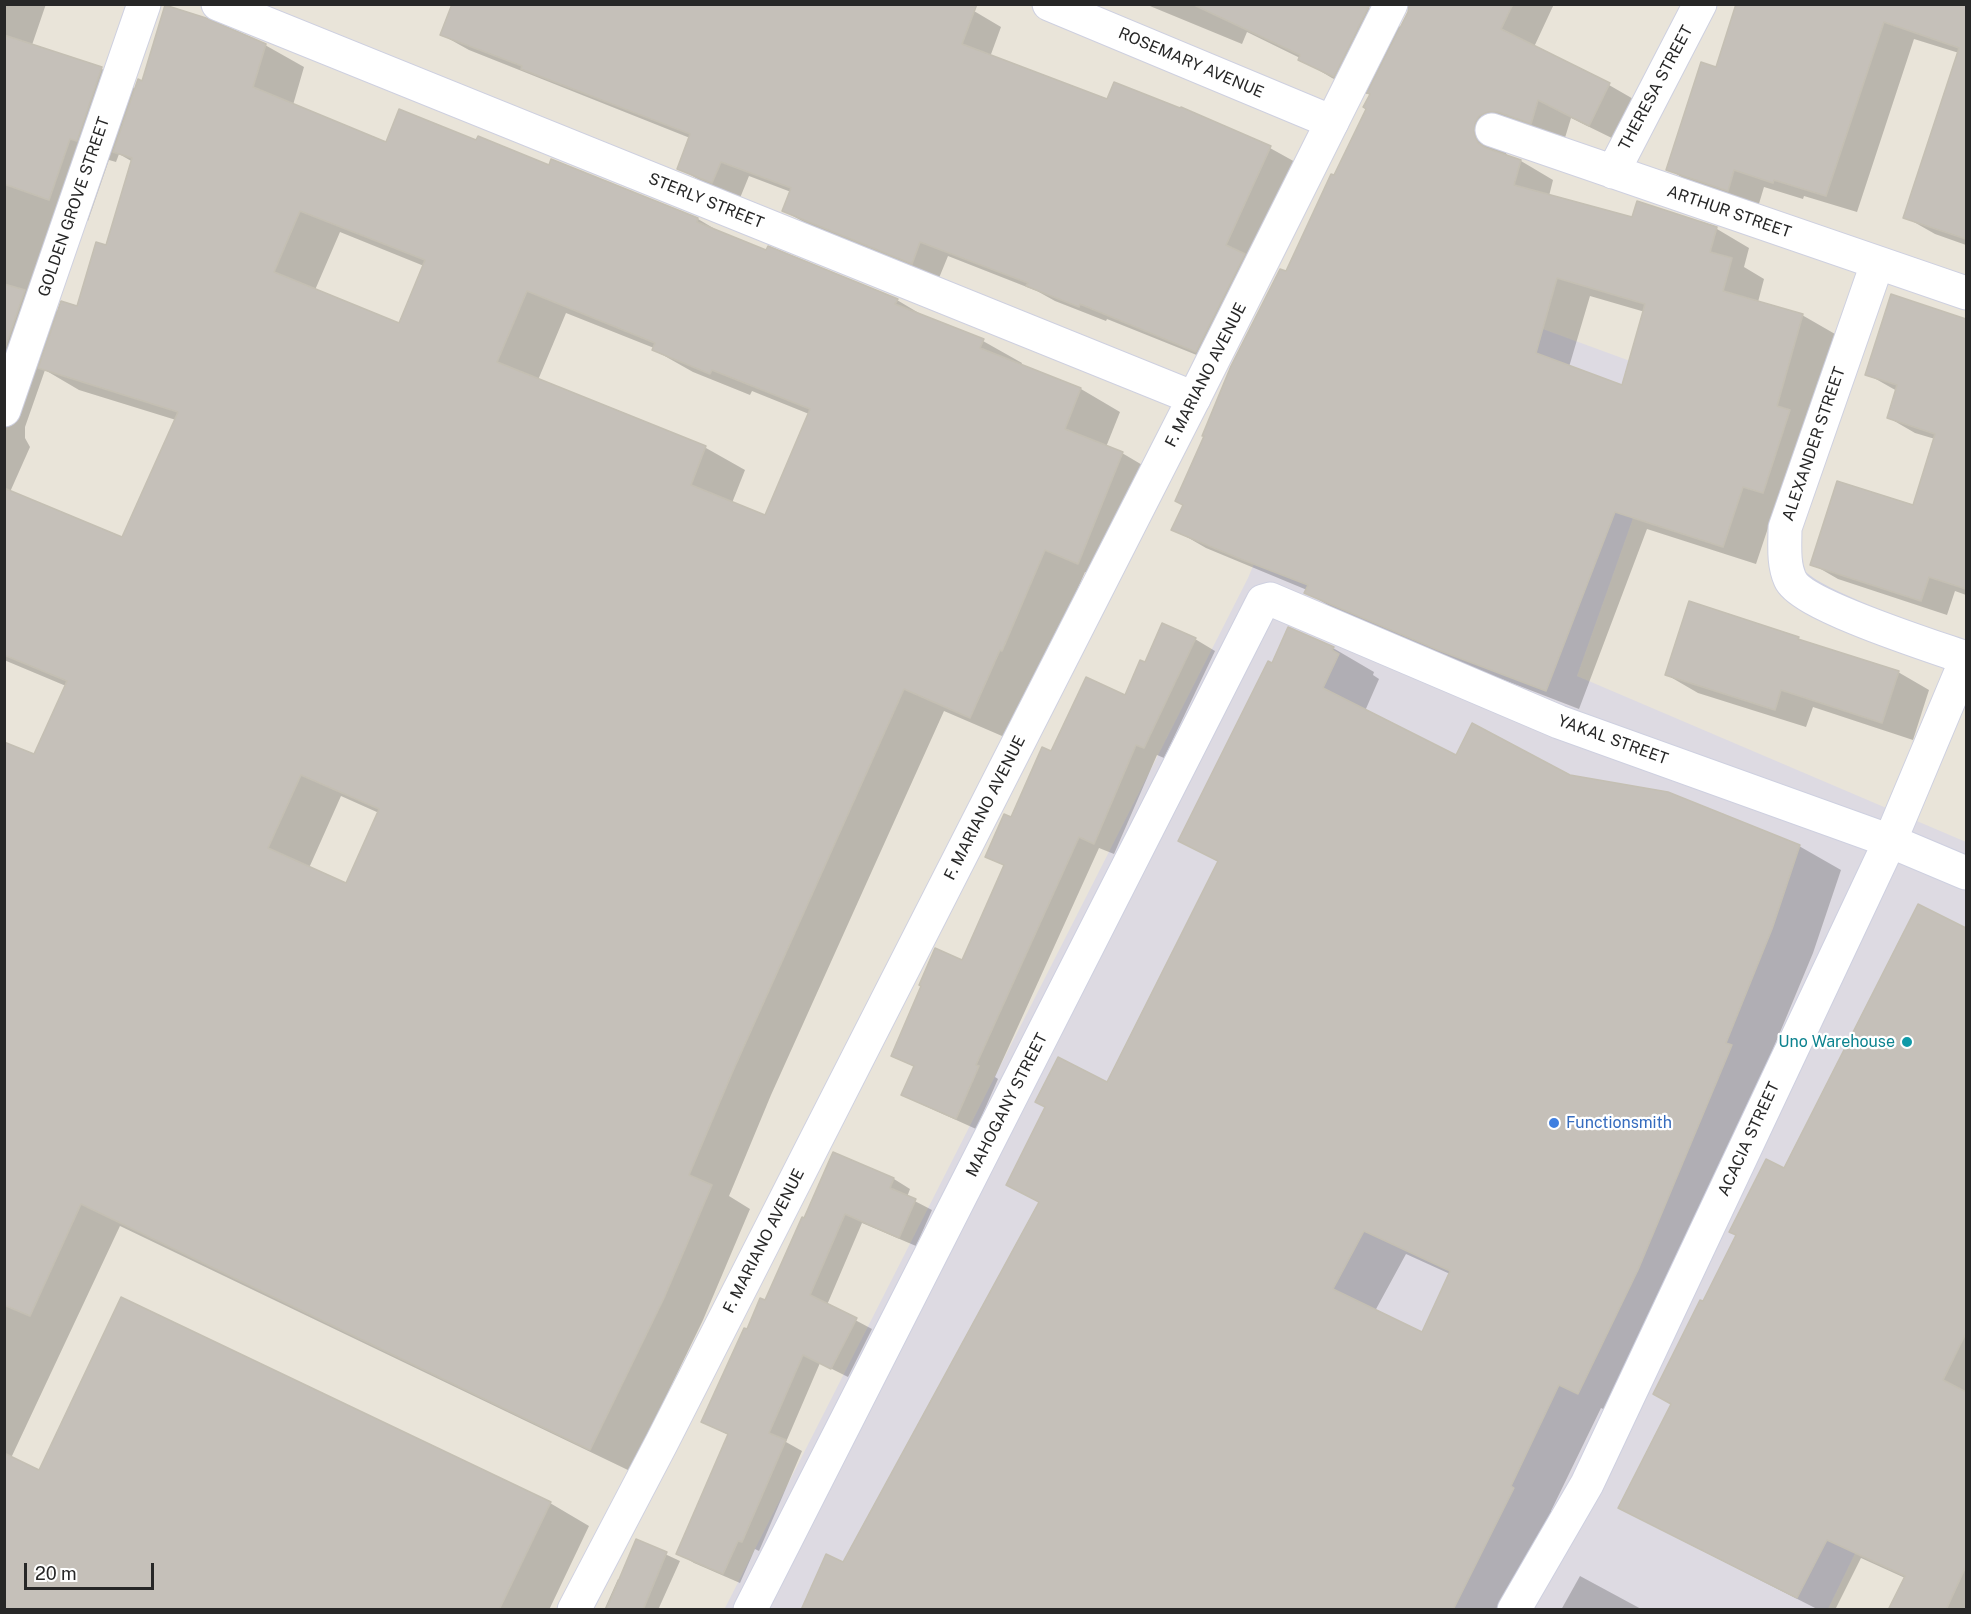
<!DOCTYPE html>
<html>
<head>
<meta charset="utf-8">
<style>
  body { margin:0 }
  #map { position:relative; width:1971px; height:1614px; overflow:hidden; background:#e9e4d9; font-family:"Public Sans",sans-serif }
  canvas { display:block }
  .frame { position:absolute; inset:0; border:6px solid #272727; pointer-events:none }
  .scale { position:absolute; left:24px; top:1563px; width:130px; height:27px; box-sizing:border-box; border:3px solid #272727; border-top:0; padding-left:8px; font-size:18px; line-height:21px; white-space:nowrap; color:#272727; -webkit-text-stroke:4px #fff; paint-order:stroke }
</style>
</head>
<body>
<div id="map">
<canvas width="1971" height="1614"></canvas>
<div class="frame"></div>
<div class="scale">20 m</div>
</div>
<script>
const ctx = document.querySelector('canvas').getContext('2d');
ctx.lineJoin = 'round';
function fillPath(path, color) { ctx.fillStyle = color; ctx.fill(path, 'evenodd'); }
function stroke(path, color, width, dash) { ctx.strokeStyle = color; ctx.lineWidth = width; ctx.lineCap = dash ? 'butt' : 'round'; ctx.setLineDash(dash || []); ctx.stroke(path); }
function write(font, color, halo, rows, align = 'center') {
  ctx.font = font + ' "Public Sans",sans-serif'; ctx.lineWidth = 4.5; ctx.setLineDash([]); ctx.textBaseline = 'middle'; ctx.strokeStyle = halo; ctx.fillStyle = color; for (const [text, x, y, turn = 0] of rows) {
    ctx.save(); ctx.translate(x, y); ctx.rotate((+turn || 0) * Math.PI / 180); ctx.textAlign = isNaN(turn) ? turn : align; if (halo) ctx.strokeText(text, 0, 0); ctx.fillText(text, 0, 0); ctx.restore();
  }
}
fillPath(new Path2D(`
  M 1379,269 L 1682,380 L 1577,676 L 1966,842 L 1966,1325 L 1828,1609 L 724,1610 L 1248,578 Z`), '#dddae2');
fillPath(new Path2D(`
  M 4,4 L 46,4 L 32,45 L 102,69 L 136,89 L 143,83 L 265,45 L 304,67 L 293,105 L 387,144 L 477,142 L 698,219 L 725,235 L 897,300 L 934,322 L 983,341 L 1022,363 L 1021,366 L 1081,389 L 1120,412 L 1106,447 L 1122,453 L 1161,476 L 1117,585 L 1085,572 L 1041,672 L 1009,739 L 944,711 L 771,1095 L 729,1196 L 750,1209 L 703,1320 L 630,1471 L 120,1226 L 11,1458 L 39,1472 L 550,1503 L 589,1526 L 549,1610 L 4,1610 L 4,744 L 35,756 L 66,686 L 4,660 ZM 119,154 L 133,162 L 107,247 L 78,308 L 59,312 L 34,297 L 67,214 L 88,221 L 109,160 L 116,162 ZM 340,232 L 424,266 L 400,324 L 315,290 ZM 566,313 L 654,348 L 654,350 L 693,372 L 750,395 L 752,391 L 809,414 L 766,517 L 732,503 L 745,470 L 706,448 L 538,380 ZM 45,370 L 79,390 L 176,420 L 122,539 L 10,492 L 30,447 L 25,438 L 25,427 ZM 341,796 L 379,813 L 346,885 L 309,868 Z
  M 956,4 L 974,11 L 1001,27 L 990,57 L 1108,101 L 1270,148 L 1297,163 L 1224,366 L 1107,319 L 1106,321 L 1055,301 L 1037,291 L 948,256 L 939,278 L 811,226 L 784,211 L 791,192 L 749,176 L 740,198 L 706,184 L 679,168 L 690,138 L 469,50 L 442,35 Z
  M 1145,4 L 1371,4 L 1369,8 L 1402,28 L 1418,4 L 1554,4 L 1534,47 L 1609,85 L 1642,104 L 1622,143 L 1571,118 L 1564,141 L 1506,143 L 1506,153 L 1508,157 L 1521,161 L 1553,180 L 1549,196 L 1633,219 L 1638,203 L 1717,229 L 1749,248 L 1744,267 L 1764,279 L 1758,302 L 1802,315 L 1835,334 L 1810,423 L 1796,511 L 1776,504 L 1756,564 L 1647,529 L 1579,709 L 1473,668 L 1338,611 L 1306,592 L 1307,590 L 1206,548 L 1173,529 L 1286,273 L 1368,108 L 1372,94 L 1368,92 L 1367,94 L 1332,78 L 1300,59 L 1300,58 L 1247,32 L 1242,44 ZM 1590,296 L 1645,312 L 1623,387 L 1569,367 Z
  M 1747,4 L 1966,4 L 1966,245 L 1935,234 L 1905,217 L 1959,53 L 1914,39 L 1857,212 L 1804,196 L 1803,199 L 1764,187 L 1758,207 L 1698,187 L 1668,169 Z
  M 1892,296 L 1966,321 L 1966,595 L 1955,591 L 1947,615 L 1838,579 L 1812,564 L 1914,507 L 1935,439 L 1915,433 L 1889,418 L 1897,391 L 1867,374 Z
  M 1289,629 L 1333,648 L 1374,672 L 1373,675 L 1379,679 L 1365,711 L 1456,757 L 1570,776 L 1799,846 L 1841,870 L 1813,953 L 1620,1417 L 1601,1408 L 1551,1511 L 1554,1513 L 1506,1610 L 802,1610 L 844,1564 L 1040,1203 L 1008,1184 L 1107,1084 L 1219,862 L 1180,840 L 1273,665 ZM 1406,1254 L 1450,1274 L 1422,1334 L 1375,1311 Z
  M 1798,638 L 1807,643 L 1898,672 L 1929,690 L 1913,740 L 1813,707 L 1806,727 L 1698,693 L 1667,675 Z
  M 1195,639 L 1215,651 L 1164,758 L 1157,755 L 1114,854 L 1099,848 L 995,1077 L 998,1079 L 976,1129 L 923,1105 L 903,1094 L 915,1067 L 893,1055 L 962,962 L 1005,866 L 987,856 L 1052,753 L 1125,697 L 1146,664 Z
  M 1918,906 L 1966,930 L 1966,1610 L 1890,1610 L 1905,1578 L 1861,1558 L 1835,1610 L 1819,1610 L 1654,1526 L 1620,1507 L 1673,1404 L 1703,1303 L 1785,1170 Z
  M 834,1154 L 894,1179 L 910,1189 L 907,1197 L 932,1210 L 916,1246 L 862,1223 L 827,1305 L 872,1329 L 848,1377 L 820,1363 L 786,1442 L 802,1451 L 759,1551 L 755,1549 L 740,1583 L 694,1563 L 678,1553 L 729,1435 L 703,1422 L 748,1331 L 766,1302 L 805,1220 Z
  M 637,1541 L 680,1561 L 658,1610 L 608,1610 L 605,1608 L 618,1579 L 620,1580 Z
  M 1580,1576 L 1643,1610 L 1561,1610 Z`), '#0003');
const building = new Path2D(`
  M 452,4 L 977,4 L 962,44 L 1107,99 L 1114,82 L 1180,108 L 1181,107 L 1271,146 L 1226,245 L 1245,254 L 1196,352 L 1080,304 L 1079,307 L 1026,286 L 1028,283 L 920,242 L 912,264 L 782,211 L 791,188 L 721,162 L 712,183 L 677,169 L 690,134 L 521,69 L 522,66 L 440,35 Z
  M 1192,4 L 1370,4 L 1334,77 L 1298,60 L 1300,55 Z
  M 1409,4 L 1513,4 L 1501,29 L 1610,83 L 1589,126 L 1538,100 L 1531,124 L 1498,112 L 1488,112 L 1479,116 L 1475,123 L 1474,133 L 1478,143 L 1486,148 L 1521,160 L 1514,185 L 1632,217 L 1637,201 L 1717,227 L 1710,252 L 1732,258 L 1723,291 L 1803,314 L 1777,406 L 1790,410 L 1763,493 L 1743,487 L 1723,547 L 1615,512 L 1546,691 L 1438,650 L 1304,593 L 1308,585 L 1238,558 L 1171,530 L 1183,505 L 1175,501 L 1204,436 L 1202,436 L 1231,366 L 1280,269 L 1286,271 L 1331,174 L 1334,175 L 1366,109 L 1363,107 L 1370,94 L 1367,93 L 1408,12 ZM 1557,278 L 1645,304 L 1622,385 L 1536,353 Z
  M 1736,4 L 1966,4 L 1966,239 L 1903,218 L 1959,48 L 1884,22 L 1826,196 L 1774,180 L 1773,183 L 1734,170 L 1728,191 L 1666,170 L 1701,62 L 1716,67 Z
  M 165,5 L 206,18 L 266,44 L 253,87 L 386,142 L 399,109 L 476,140 L 478,136 L 549,165 L 551,159 L 698,218 L 697,222 L 766,250 L 768,246 L 898,299 L 895,304 L 984,339 L 980,348 L 1081,388 L 1065,429 L 1123,452 L 1078,564 L 1045,550 L 1002,651 L 1000,650 L 970,718 L 904,689 L 732,1073 L 689,1175 L 712,1185 L 664,1298 L 590,1450 L 81,1204 L 30,1316 L 4,1305 L 4,742 L 34,754 L 67,681 L 4,655 L 4,488 L 122,537 L 178,412 L 38,368 L 61,301 L 77,306 L 96,242 L 106,245 L 132,158 L 113,152 L 138,79 L 142,81 ZM 300,211 L 425,260 L 399,323 L 274,272 ZM 527,291 L 655,343 L 652,350 L 710,374 L 712,370 L 810,409 L 765,515 L 691,485 L 706,446 L 497,362 ZM 301,775 L 379,809 L 346,883 L 268,848 Z
  M 4,35 L 102,67 L 77,141 L 70,139 L 49,200 L 4,184 Z
  M 4,284 L 25,290 L 4,351 Z
  M 1891,294 L 1966,319 L 1966,589 L 1929,577 L 1921,601 L 1810,565 L 1837,481 L 1913,505 L 1935,434 L 1887,418 L 1897,385 L 1865,375 Z
  M 1689,601 L 1799,637 L 1798,639 L 1899,671 L 1882,723 L 1781,690 L 1775,710 L 1665,675 Z
  M 1162,623 L 1196,638 L 1144,748 L 1136,745 L 1094,844 L 1079,837 L 976,1065 L 979,1066 L 956,1119 L 901,1095 L 914,1066 L 891,1056 L 921,986 L 919,985 L 935,948 L 962,960 L 1004,865 L 985,857 L 1004,814 L 1011,817 L 1042,747 L 1051,751 L 1086,677 L 1125,695 L 1140,660 L 1145,662 Z
  M 1288,627 L 1334,647 L 1332,650 L 1339,654 L 1323,688 L 1456,755 L 1472,723 L 1570,775 L 1668,792 L 1800,845 L 1772,929 L 1726,1043 L 1732,1045 L 1638,1270 L 1578,1394 L 1559,1385 L 1511,1486 L 1514,1488 L 1453,1610 L 801,1610 L 826,1554 L 843,1562 L 1039,1202 L 1006,1185 L 1045,1107 L 1035,1102 L 1058,1057 L 1107,1082 L 1218,861 L 1178,841 L 1268,661 L 1272,663 ZM 1364,1231 L 1450,1271 L 1422,1332 L 1333,1289 Z
  M 1918,904 L 1966,928 L 1966,1333 L 1943,1380 L 1966,1392 L 1966,1566 L 1946,1610 L 1888,1610 L 1905,1576 L 1827,1540 L 1797,1598 L 1618,1508 L 1671,1404 L 1653,1394 L 1700,1300 L 1703,1301 L 1736,1235 L 1729,1232 L 1766,1159 L 1784,1168 Z
  M 833,1152 L 894,1178 L 890,1188 L 916,1199 L 899,1238 L 845,1214 L 810,1295 L 857,1318 L 831,1369 L 803,1355 L 769,1433 L 786,1440 L 742,1542 L 738,1541 L 723,1574 L 676,1554 L 728,1434 L 701,1422 L 744,1328 L 747,1329 L 760,1298 L 765,1300 L 802,1217 L 804,1218 Z
  M 121,1297 L 551,1502 L 499,1610 L 4,1610 L 4,1453 L 39,1470 Z
  M 636,1539 L 667,1552 L 643,1610 L 606,1610 Z`);
fillPath(building, '#c5c0b9');
stroke(building, '#c4bfb3', 1.5);
const minor = new Path2D(`
  M 218,4 L 1194,398
  M 1049,4 L 1332,122
  M 1492,130 L 1966,293
  M 1613,172 L 1700,4
  M 1877,264 L 1785,528 C 1785,545 1783,563 1790,579 C 1801,605 1935,647 1966,658
  M 4,410 L 144,4
  M 750,1610 L 1263,601 L 1270,599 L 1559,722 L 1890,841 L 1966,873
  M 1514,1610 L 1587,1484 L 1890,841 L 1966,660`);
const tertiary = new Path2D(`
  M 574,1610 L 661,1444 L 1194,398 L 1391,4`);
stroke(minor, '#ced0e0', 35);
stroke(tertiary, '#ced0e0', 35);
stroke(minor, '#fff', 33);
stroke(tertiary, '#fff', 33);
for (const [x, y, r, color] of [
  [1907,1042,6,"#0f9aa8"],
  [1554,1123,6,"#3f7fe0"]
]) { const dot = new Path2D(); dot.arc(x, y, r, 0, 2 * Math.PI); ctx.fillStyle = color; ctx.fill(dot); stroke(dot, '#fff', 2); }
write('16px', '#272727', '#fff', [
  ["ROSEMARY AVENUE",1191,63,23],
  ["THERESA STREET",1656,88,-62],
  ["STERLY STREET",706,201,22],
  ["GOLDEN GROVE STREET",74,207,-71],
  ["ARTHUR STREET",1729,212,19],
  ["F. MARIANO AVENUE",1206,375,-63],
  ["ALEXANDER STREET",1814,444,-71],
  ["YAKAL STREET",1613,740,20],
  ["F. MARIANO AVENUE",985,808,-63],
  ["MAHOGANY STREET",1007,1105,-63],
  ["ACACIA STREET",1749,1139,-65],
  ["F. MARIANO AVENUE",764,1241,-63]
]);
write('16px', '#0d838f', '#fff', [
  ["Uno Warehouse",1895,1042]
], 'right');
write('16px', '#366cbe', '#fff', [
  ["Functionsmith",1566,1123]
], 'left');
</script>
</body>
</html>
